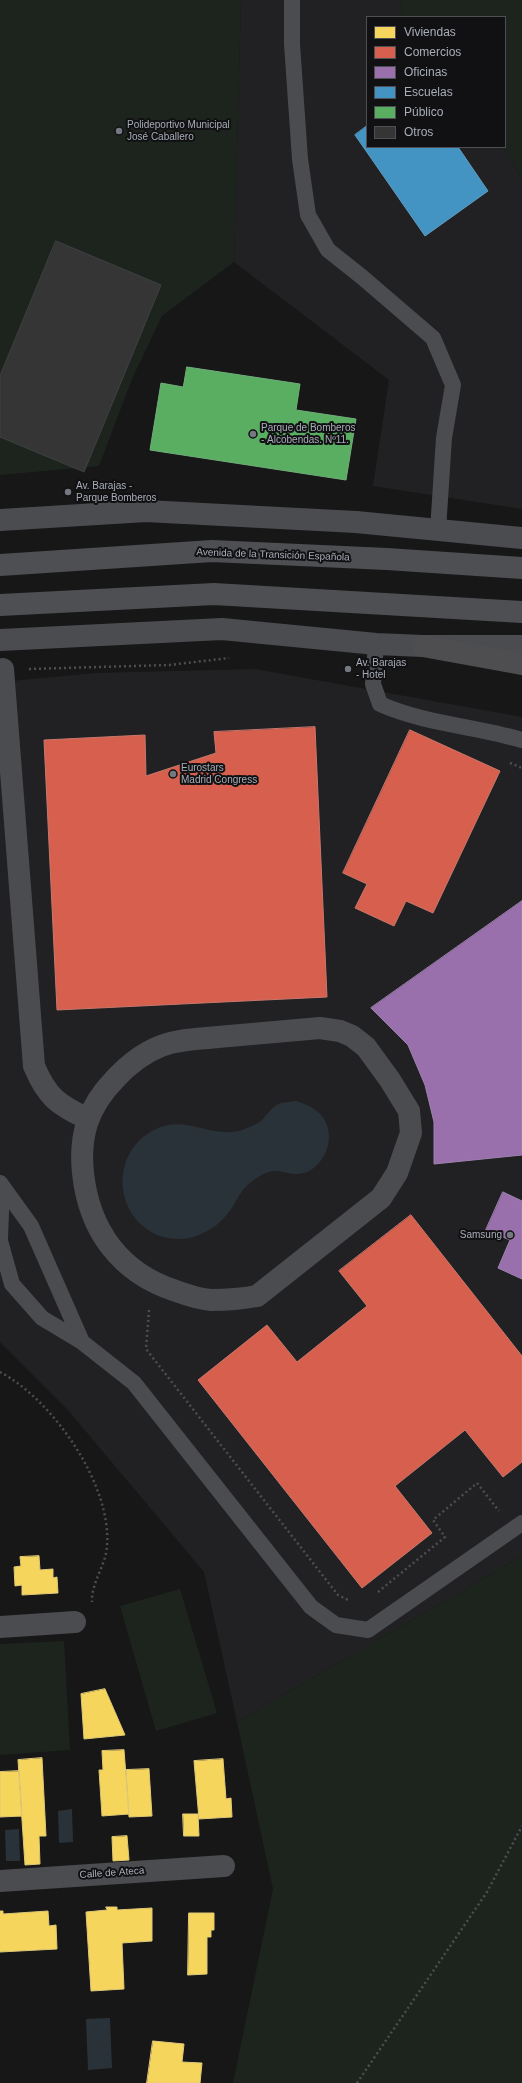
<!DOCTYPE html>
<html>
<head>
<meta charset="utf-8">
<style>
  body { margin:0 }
  #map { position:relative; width:522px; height:2083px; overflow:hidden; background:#171717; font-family:Arial,sans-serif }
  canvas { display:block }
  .legend { position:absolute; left:366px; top:16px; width:140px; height:132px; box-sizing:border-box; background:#111113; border:1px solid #4d4f55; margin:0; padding:5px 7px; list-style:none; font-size:12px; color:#a8adb8 }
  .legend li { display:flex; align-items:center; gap:8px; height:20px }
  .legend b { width:20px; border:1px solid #4d4f55 }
</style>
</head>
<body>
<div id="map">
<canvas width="522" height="2083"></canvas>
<ul class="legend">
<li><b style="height:11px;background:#f6d55c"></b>Viviendas</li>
<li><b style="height:11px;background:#d6604d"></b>Comercios</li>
<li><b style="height:11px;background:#9970ab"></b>Oficinas</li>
<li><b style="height:11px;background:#4393c3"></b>Escuelas</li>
<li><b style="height:11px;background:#5aae61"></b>Público</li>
<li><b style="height:11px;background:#353536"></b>Otros</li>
</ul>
</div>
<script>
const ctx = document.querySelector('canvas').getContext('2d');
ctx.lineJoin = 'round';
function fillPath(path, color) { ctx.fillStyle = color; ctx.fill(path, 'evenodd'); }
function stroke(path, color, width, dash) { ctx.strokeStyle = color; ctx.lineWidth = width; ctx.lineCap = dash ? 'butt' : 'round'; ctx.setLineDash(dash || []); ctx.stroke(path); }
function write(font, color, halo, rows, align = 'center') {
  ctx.font = font + ' Arial,sans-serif'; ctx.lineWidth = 4; ctx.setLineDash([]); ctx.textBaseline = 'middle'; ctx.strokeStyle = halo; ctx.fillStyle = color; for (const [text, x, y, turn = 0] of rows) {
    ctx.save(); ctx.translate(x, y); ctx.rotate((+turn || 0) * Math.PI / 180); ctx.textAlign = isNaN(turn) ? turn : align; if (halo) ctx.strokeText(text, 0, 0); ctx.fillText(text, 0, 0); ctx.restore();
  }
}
fillPath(new Path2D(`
  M 241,0 L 402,0 L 401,13 L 404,17 L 367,17 L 367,147 L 503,147 L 510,157 L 522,180 L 522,509 L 373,486 L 389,380 L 234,262 Z
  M 255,669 L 522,717 L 522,1556 L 237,1722 L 204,1572 L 67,1409 L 0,1342 L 0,682 L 95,673 Z`), '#212123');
fillPath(new Path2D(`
  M 0,0 L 241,0 L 234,262 L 162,316 L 132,379 L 99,466 L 0,475 Z
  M 402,0 L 522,0 L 522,180 L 510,157 L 503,147 L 505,147 L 505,17 L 404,17 L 401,13 Z
  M 522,1556 L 522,2083 L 233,2083 L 273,1889 L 237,1722 Z
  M 180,1589 L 217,1713 L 156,1731 L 120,1606 Z
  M 64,1641 L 70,1750 L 0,1755 L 0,1644 Z`), '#1d241e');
fillPath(new Path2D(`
  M 296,1101 C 305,1104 313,1107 320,1114 C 338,1132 327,1166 304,1173 C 294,1176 286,1172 277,1171 C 268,1170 257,1177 250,1183 C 240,1190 236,1203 229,1212 C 221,1222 213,1229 201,1234 C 190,1240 175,1240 163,1237 C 109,1219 109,1143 164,1126 C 189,1119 213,1137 239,1131 C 245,1129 256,1125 261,1121 C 268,1114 271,1107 281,1103 C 285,1102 291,1102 296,1101 Z
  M 72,1809 L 73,1842 L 59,1843 L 58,1811 Z
  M 19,1829 L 20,1861 L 6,1861 L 5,1830 Z
  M 110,2018 L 112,2068 L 88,2070 L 86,2019 Z`), '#2a3239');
const homes = new Path2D(`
  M 39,1556 L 40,1570 L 53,1569 L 53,1578 L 57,1577 L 58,1593 L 22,1595 L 22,1585 L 15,1586 L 14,1567 L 21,1566 L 20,1557 Z
  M 105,1689 L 125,1735 L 84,1739 L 81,1694 Z
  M 124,1750 L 129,1814 L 102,1816 L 99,1770 L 103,1770 L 102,1751 Z
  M 42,1758 L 46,1836 L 39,1836 L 40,1864 L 25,1865 L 18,1760 Z
  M 223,1759 L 226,1799 L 231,1798 L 232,1817 L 199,1819 L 194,1761 Z
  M 149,1769 L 152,1816 L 129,1817 L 126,1770 Z
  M 19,1771 L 22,1816 L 0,1817 L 0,1772 Z
  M 183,1814 L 198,1814 L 199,1836 L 184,1836 Z
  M 127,1836 L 129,1860 L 113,1861 L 112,1837 Z
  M 106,1907 L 117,1907 L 117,1910 L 152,1908 L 152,1941 L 122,1943 L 124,1989 L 91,1991 L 86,1912 L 107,1910 Z
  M 0,1911 L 3,1911 L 3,1914 L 48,1911 L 49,1926 L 56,1925 L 57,1949 L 0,1952 Z
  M 189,1913 L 214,1913 L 214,1930 L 211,1930 L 211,1937 L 207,1937 L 207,1974 L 188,1975 Z
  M 153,2041 L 184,2044 L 182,2062 L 202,2063 L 200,2083 L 147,2083 Z`);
fillPath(homes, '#f6d55c');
stroke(homes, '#dfc978', 1);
const shops = new Path2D(`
  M 315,727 L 327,997 L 57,1010 L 44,740 L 145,735 L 146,776 L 216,753 L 214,732 Z
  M 410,730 L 500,771 L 433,913 L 406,901 L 394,926 L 355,908 L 367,884 L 343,873 Z
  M 411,1215 L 522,1356 L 522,1462 L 503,1477 L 465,1430 L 395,1486 L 432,1533 L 362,1588 L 198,1380 L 267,1325 L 297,1362 L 367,1306 L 339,1271 Z`);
fillPath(shops, '#d6604d');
stroke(shops, '#c8776d', 1);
const offices = new Path2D(`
  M 522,901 L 522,1155 L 434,1164 L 434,1122 L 425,1085 L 408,1045 L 371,1008 Z
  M 503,1192 L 522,1201 L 522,1279 L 498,1268 L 510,1240 L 486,1230 Z`);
fillPath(offices, '#9970ab');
stroke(offices, '#9e82af', 1);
const schools = new Path2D(`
  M 367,126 L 367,147 L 458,147 L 488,191 L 425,236 L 355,135 Z`);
fillPath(schools, '#4393c3');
stroke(schools, '#619bc0', 1);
const public = new Path2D(`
  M 187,367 L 300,384 L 296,410 L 356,419 L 346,480 L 150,450 L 161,383 L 183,387 Z`);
fillPath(public, '#5aae61');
stroke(public, '#71ae7b', 1);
const building = new Path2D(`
  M 56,241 L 161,285 L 84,472 L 0,437 L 0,376 Z`);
fillPath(building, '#353536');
stroke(building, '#3f4043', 1);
stroke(new Path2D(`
  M 29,669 L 169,665 L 229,658
  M 510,763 L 522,768
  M 149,1310 L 146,1349 L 338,1595 L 350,1601
  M 0,1372 C 53,1400 112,1485 107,1546 C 106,1565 91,1583 92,1602
  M 378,1592 L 445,1537 L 433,1520 L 477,1483 L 499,1511
  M 357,2083 L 487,1892 L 522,1826`), '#4d4e52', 2.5, [2, 3]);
stroke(new Path2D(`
  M 292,0 L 292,44 L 300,159 L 308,215 L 328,250 L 362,277 L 433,338 L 453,385 L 444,438 L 438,530
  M 376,644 L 373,684 L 380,704 C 425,724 475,726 522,740
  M 0,1183 L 31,1226 L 82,1342
  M 0,1238 L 2,1187
  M 0,1241 L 12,1284 L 42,1318 L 82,1342 L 134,1383 L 311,1607 L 336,1625 L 368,1630 L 522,1523`), '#4b4c50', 16);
stroke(new Path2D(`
  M 0,520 L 146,511 L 356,522 L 522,538
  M 0,640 L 222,629 L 376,644 L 423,646 L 522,646
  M 3,669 L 34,1066 C 47,1097 58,1105 88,1119
  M 320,1028 L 340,1031 L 352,1036 L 366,1047 L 390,1080 L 409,1111 L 411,1133 L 397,1173 L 381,1198 L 257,1296 C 241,1299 227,1300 211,1300 C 199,1299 187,1295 176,1291 C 120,1273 89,1230 83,1173 C 79,1135 88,1107 115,1079 C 128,1065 143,1053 161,1046 C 178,1039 200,1039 218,1037 C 252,1034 286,1031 320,1028 Z
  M 0,1627 L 75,1622
  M 0,1881 L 224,1866`), '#4b4c50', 22);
stroke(new Path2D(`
  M 0,565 L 212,551 L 387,559 L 522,568
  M 0,605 L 214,594 L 522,612`), '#4d4f52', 22);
stroke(new Path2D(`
  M 423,646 L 522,664`), '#4e4e51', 22);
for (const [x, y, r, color] of [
  [119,131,4,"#757880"],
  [253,434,4,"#757880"],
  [68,492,4,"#757880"],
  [348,669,4,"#757880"],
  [173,774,4,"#757880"],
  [510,1235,4,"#757880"]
]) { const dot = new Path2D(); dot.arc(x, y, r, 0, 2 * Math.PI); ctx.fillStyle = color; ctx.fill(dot); stroke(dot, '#111113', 1.5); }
write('10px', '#a8adb8', '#111113', [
  ["Polideportivo Municipal",127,125],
  ["José Caballero",127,137],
  ["Parque de Bomberos",261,428],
  ["- Alcobendas. Nº11.",261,440],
  ["Av. Barajas -",76,486],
  ["Parque Bomberos",76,498],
  ["Av. Barajas",356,663],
  ["- Hotel",356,675],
  ["Eurostars",181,768],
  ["Madrid Congress",181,780],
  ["Samsung",502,1235,"right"]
], 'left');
write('10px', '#a8adb8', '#111113', [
  ["Avenida de la Transición Española",273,555,2],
  ["Calle de Ateca",112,1873,-4]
]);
</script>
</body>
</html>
